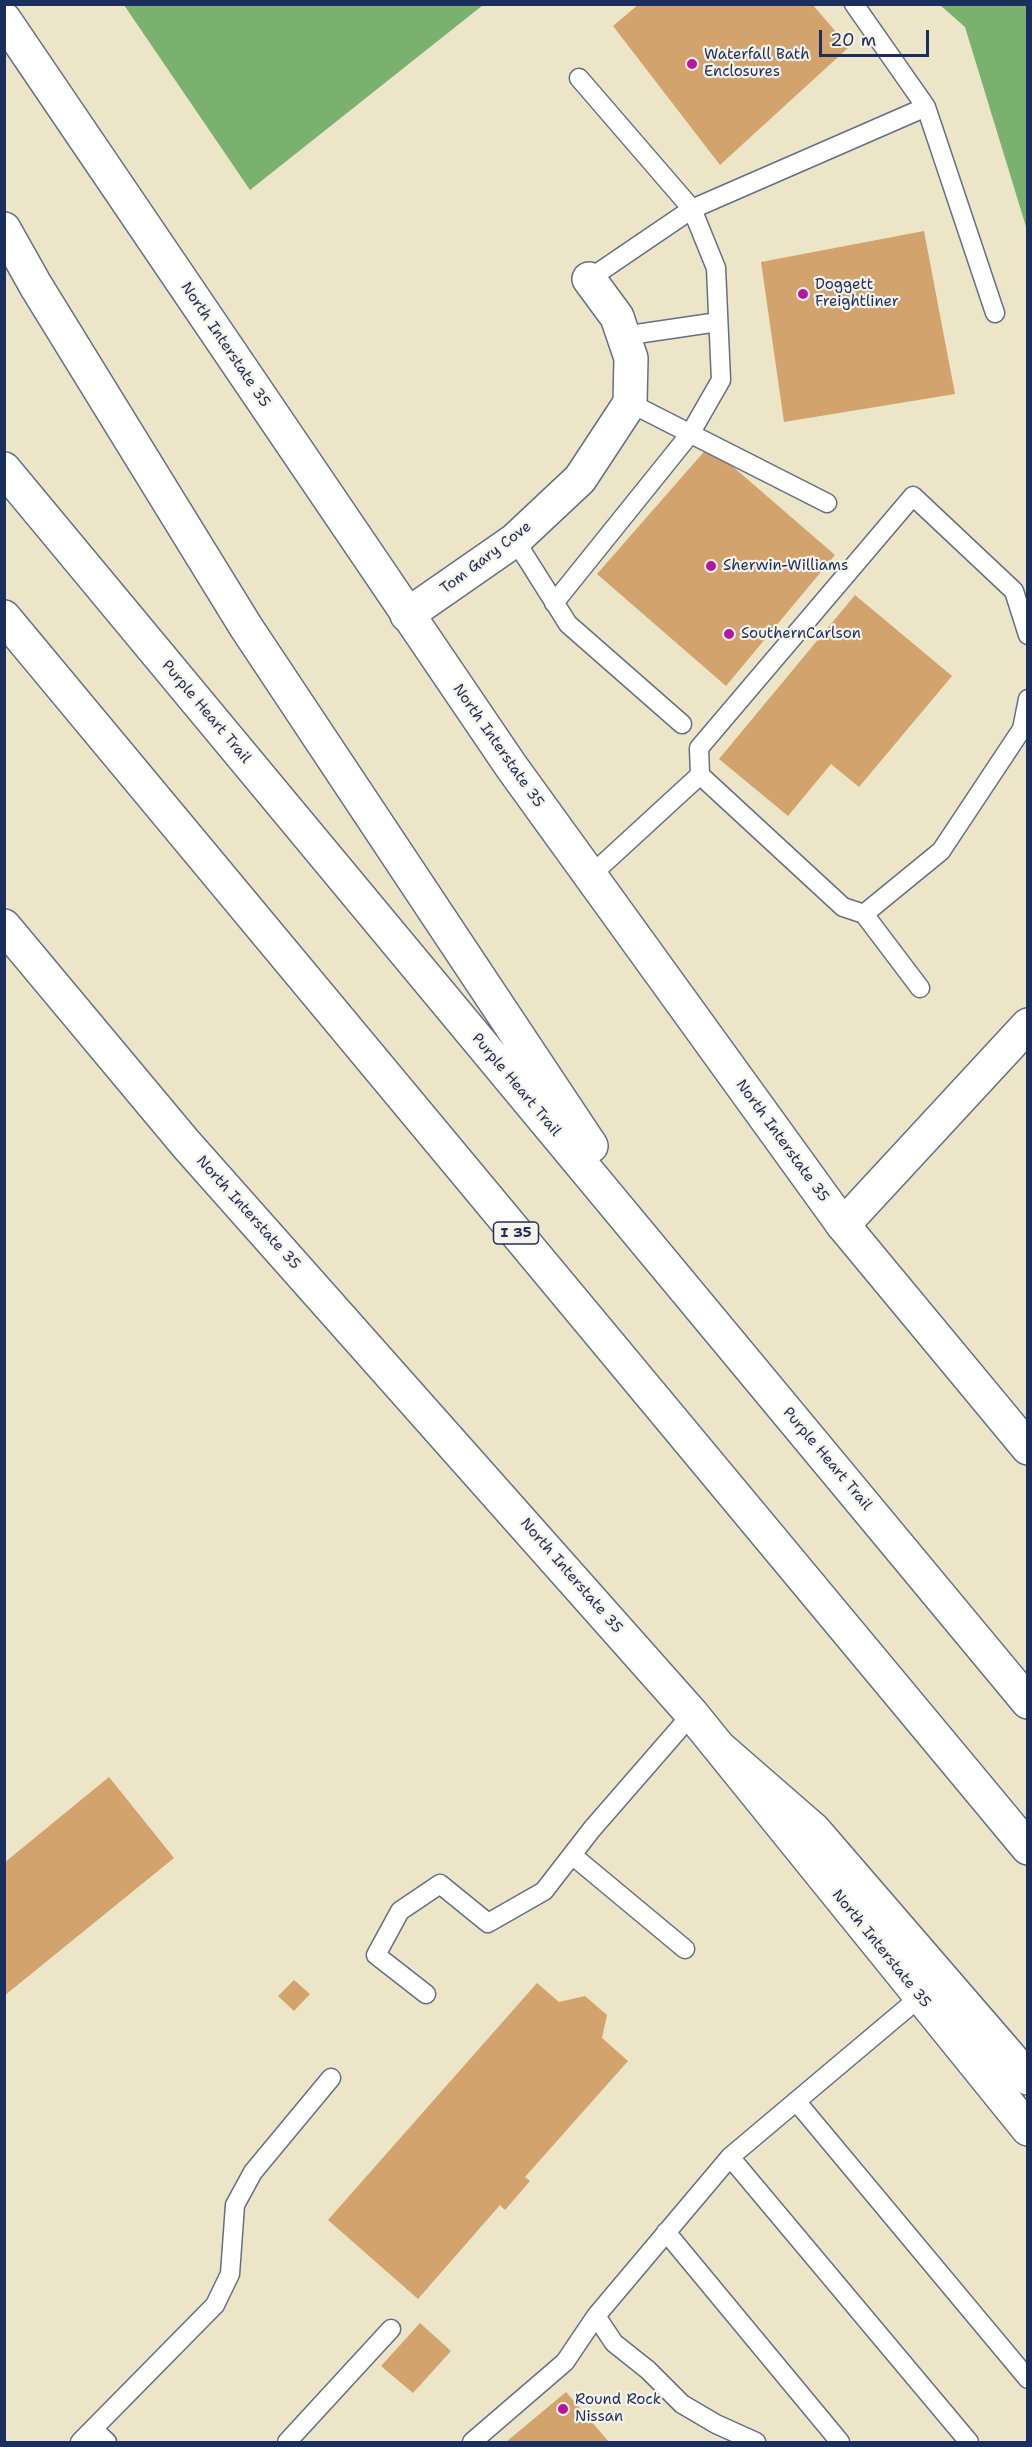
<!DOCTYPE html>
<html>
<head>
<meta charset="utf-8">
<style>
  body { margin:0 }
  #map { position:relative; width:1032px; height:2447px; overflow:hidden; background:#ece5c7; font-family:"Shantell Sans",sans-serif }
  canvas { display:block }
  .frame { position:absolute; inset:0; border:6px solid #1b2f5e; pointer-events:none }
  .scale { position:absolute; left:819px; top:30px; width:110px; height:27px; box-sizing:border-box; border:3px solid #1b2f5e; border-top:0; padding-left:8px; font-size:18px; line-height:21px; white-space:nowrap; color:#1b2f5e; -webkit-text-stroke:4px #f7f3e8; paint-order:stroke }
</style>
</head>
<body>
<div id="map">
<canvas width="1032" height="2447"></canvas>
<div class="frame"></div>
<div class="scale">20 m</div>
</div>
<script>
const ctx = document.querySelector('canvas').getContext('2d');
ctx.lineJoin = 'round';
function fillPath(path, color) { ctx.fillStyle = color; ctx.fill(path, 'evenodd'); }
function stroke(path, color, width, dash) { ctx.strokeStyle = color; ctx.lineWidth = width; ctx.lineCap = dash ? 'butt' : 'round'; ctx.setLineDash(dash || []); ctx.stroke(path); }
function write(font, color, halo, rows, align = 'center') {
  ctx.font = font + ' "Shantell Sans",sans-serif'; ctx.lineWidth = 4.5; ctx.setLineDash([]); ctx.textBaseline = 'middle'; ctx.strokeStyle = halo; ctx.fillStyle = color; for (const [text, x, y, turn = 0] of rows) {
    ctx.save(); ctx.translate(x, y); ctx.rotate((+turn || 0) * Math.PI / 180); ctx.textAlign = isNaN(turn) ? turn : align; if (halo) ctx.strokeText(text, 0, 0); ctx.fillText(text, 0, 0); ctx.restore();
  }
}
fillPath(new Path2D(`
  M 124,5 L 483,5 L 250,190 Z
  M 940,5 L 1027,5 L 1027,230 L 965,27 Z`), '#7ab16e');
fillPath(new Path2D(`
  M 639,4 L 812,4 L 849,47 L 720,165 L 613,26 Z
  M 924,231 L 955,394 L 784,422 L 761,262 Z
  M 709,446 L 835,555 L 726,686 L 597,574 Z
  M 855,595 L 952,676 L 859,787 L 831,764 L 788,816 L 719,759 Z
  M 109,1777 L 174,1858 L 4,1996 L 4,1863 Z
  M 294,1980 L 310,1994 L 294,2011 L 278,1996 Z
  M 537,1983 L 559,2002 L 585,1996 L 607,2015 L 602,2038 L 628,2061 L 525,2177 L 530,2181 L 505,2210 L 500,2205 L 418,2299 L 328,2220 Z
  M 420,2323 L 451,2351 L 413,2393 L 381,2366 Z
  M 566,2392 L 609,2442 L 506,2442 Z`), '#d3a36d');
const lane = new Path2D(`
  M 854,4 L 926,107
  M 579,78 L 692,209 L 926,107 L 995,313
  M 623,336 L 718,322
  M 630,403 L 827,503
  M 515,540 L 568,624 L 682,724
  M 554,603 L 690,434 L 721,380 L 716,268 L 692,209 L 589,279
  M 1028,635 L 1014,591 L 913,496 L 699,748 L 700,775 L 843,907 L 864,914 L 941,851 L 1022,729 L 1028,699
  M 590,876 L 700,775
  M 864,914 L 920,988
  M 572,1855 L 685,1949
  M 426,1994 L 376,1955 L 400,1911 L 440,1884 L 488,1923 L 544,1891 L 592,1829 L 692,1714
  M 796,2101 L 1028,2379
  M 730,2157 L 969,2442
  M 666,2232 L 840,2442
  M 93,2429 L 107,2442
  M 80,2442 L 215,2305 L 230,2274 L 235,2205 L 253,2172 L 331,2078
  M 287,2442 L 391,2329
  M 472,2442 L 565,2362 L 596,2316
  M 756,2442 L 716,2424 L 682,2404 L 648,2370 L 614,2343 L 596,2316 L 730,2157 L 920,1997`);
const street = new Path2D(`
  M 407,615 L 515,540 L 580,479 L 630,403 L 631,358 L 617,317 L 589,279
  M 843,1225 L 1028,1025`);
const secondary = new Path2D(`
  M 4,19 L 511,766 L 843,1225 L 1028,1448
  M 4,926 L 186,1144 L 692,1714 L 1028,2129`);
const highway = new Path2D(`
  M 4,229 L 36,286 L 246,627 L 591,1146
  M 4,469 L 1028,1702
  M 4,617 L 1028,1848
  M 721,1749 L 814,1830 L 1028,2078`);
stroke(lane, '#646f83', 21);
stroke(street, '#646f83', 36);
stroke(secondary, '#646f83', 36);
stroke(highway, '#646f83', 36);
stroke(lane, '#fff', 18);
stroke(street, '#fff', 33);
stroke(secondary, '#fff', 33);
stroke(highway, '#fff', 33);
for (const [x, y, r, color] of [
  [692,64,6,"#b5179e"],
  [803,294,6,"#b5179e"],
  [711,566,6,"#b5179e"],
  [729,634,6,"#b5179e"],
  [563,2409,6,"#b5179e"]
]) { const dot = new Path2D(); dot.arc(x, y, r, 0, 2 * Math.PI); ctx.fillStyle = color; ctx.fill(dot); stroke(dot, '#f7f3e8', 2); }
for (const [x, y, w] of [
  [516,1233,45]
]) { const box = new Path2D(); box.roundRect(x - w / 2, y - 11, w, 22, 4.5); ctx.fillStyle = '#f7f3e8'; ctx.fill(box); stroke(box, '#1b2f5e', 1.5); }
write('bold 14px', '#1b2f5e', null, [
  ["I 35",516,1233]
]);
write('15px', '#1b2f5e', '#f7f3e8', [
  ["Waterfall Bath",704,55],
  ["Enclosures",704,72],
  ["Doggett",815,285],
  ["Freightliner",815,302],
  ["Sherwin-Williams",723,566],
  ["SouthernCarlson",741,634],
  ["Round Rock",575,2400],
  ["Nissan",575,2417]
], 'left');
write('15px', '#1b2f5e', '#f7f3e8', [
  ["North Interstate 35",225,345,56],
  ["Tom Gary Cove",486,558,-37],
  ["Purple Heart Trail",206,712,50],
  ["North Interstate 35",498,746,55],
  ["Purple Heart Trail",516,1085,50],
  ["North Interstate 35",782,1141,54],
  ["North Interstate 35",248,1213,48],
  ["Purple Heart Trail",827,1459,50],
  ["North Interstate 35",571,1576,49],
  ["North Interstate 35",881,1949,51]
]);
</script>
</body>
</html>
